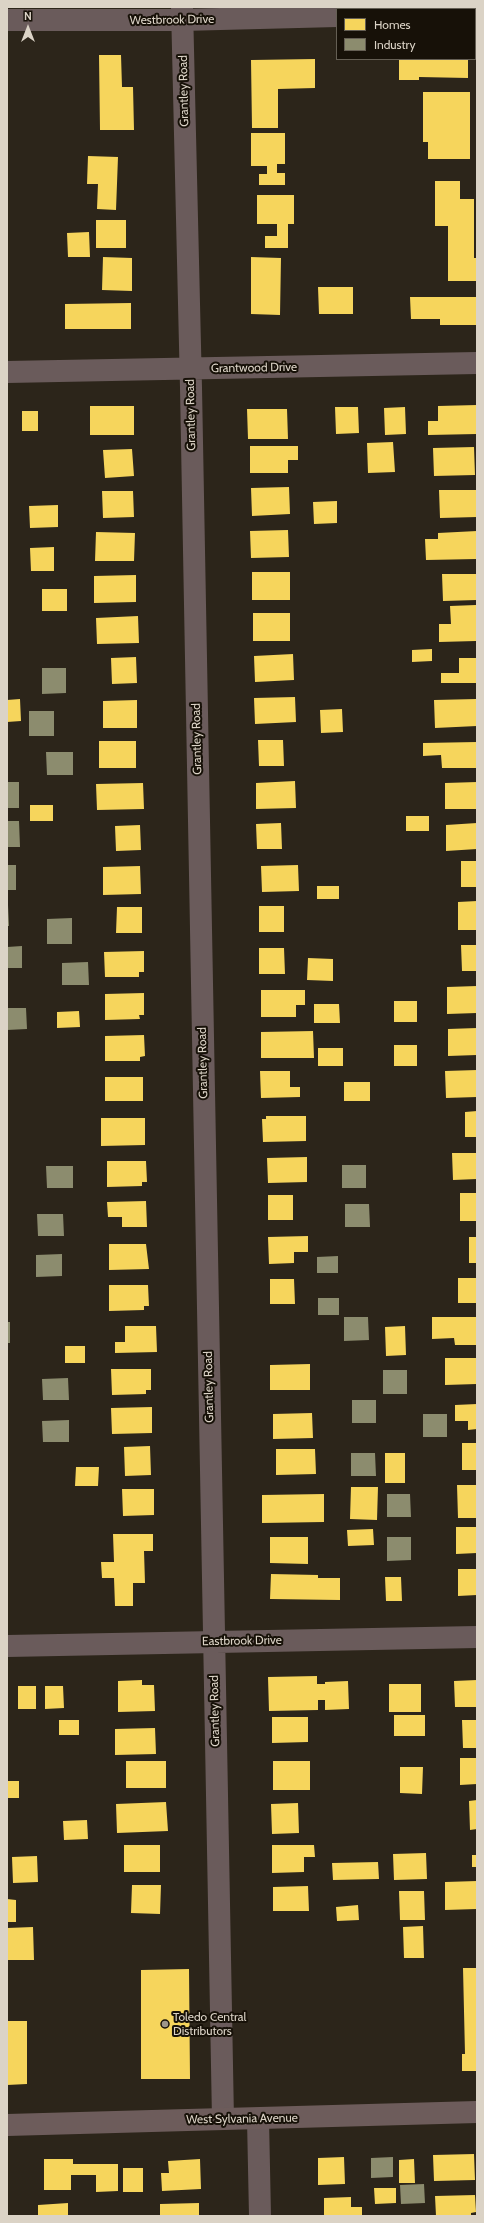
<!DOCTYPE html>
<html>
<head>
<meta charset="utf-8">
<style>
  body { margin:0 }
  #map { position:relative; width:484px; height:2223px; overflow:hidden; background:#2c251a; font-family:Cabin,sans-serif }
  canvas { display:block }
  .frame { position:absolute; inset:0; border:8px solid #dbd3c6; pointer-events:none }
  .legend { position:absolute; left:336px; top:8px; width:140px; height:52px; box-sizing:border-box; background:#171108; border:1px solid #655f54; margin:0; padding:5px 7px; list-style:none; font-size:12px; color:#dbd3c6 }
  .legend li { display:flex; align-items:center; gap:8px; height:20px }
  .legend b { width:20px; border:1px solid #655f54 }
  .north { position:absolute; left:8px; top:8px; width:40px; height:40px; -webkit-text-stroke:3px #171108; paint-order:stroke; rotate:0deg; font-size:11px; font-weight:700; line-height:16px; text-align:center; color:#dbd3c6 }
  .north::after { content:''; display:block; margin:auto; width:14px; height:18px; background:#dbd3c6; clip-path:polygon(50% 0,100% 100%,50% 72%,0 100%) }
</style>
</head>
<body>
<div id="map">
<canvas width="484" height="2223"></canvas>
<div class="frame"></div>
<ul class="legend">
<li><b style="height:11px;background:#f6d55c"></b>Homes</li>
<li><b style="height:11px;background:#8c8c6e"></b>Industry</li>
</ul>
<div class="north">N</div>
</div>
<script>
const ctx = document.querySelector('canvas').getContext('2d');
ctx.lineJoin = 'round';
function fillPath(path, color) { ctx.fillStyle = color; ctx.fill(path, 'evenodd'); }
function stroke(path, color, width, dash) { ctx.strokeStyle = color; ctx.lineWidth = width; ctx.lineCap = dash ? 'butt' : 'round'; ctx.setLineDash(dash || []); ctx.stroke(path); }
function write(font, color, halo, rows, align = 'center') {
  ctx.font = font + ' Cabin,sans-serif'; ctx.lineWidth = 4; ctx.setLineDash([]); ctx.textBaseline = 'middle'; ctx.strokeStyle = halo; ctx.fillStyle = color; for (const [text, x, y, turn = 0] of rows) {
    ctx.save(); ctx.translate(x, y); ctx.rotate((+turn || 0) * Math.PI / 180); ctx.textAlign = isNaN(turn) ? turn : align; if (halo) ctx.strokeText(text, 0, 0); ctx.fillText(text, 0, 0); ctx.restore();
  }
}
fillPath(new Path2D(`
  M 99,55 L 121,55 L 122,87 L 133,87 L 134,130 L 100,130 Z
  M 315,59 L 315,88 L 278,89 L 278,128 L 252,128 L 251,60 Z
  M 399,59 L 468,59 L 468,78 L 419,77 L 419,80 L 399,80 Z
  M 423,92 L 470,92 L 470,159 L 428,159 L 428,142 L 423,142 Z
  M 251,133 L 285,133 L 285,164 L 277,164 L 277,173 L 285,173 L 285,185 L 259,185 L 259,174 L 267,174 L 267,166 L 251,166 Z
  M 88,156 L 118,157 L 116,210 L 97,209 L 98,184 L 87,184 Z
  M 435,181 L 460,181 L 460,199 L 474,199 L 474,258 L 477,258 L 477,281 L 448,281 L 448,226 L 435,226 Z
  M 257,195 L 294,195 L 294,224 L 288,224 L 288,248 L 265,248 L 265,236 L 277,236 L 277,224 L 257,224 Z
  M 96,220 L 126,220 L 126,248 L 96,248 Z
  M 89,232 L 90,257 L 68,257 L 67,233 Z
  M 103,257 L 132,258 L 132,291 L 102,290 Z
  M 251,257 L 281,258 L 280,315 L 251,314 Z
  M 318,287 L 353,287 L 353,314 L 319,314 Z
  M 410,297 L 477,297 L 477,325 L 440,325 L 440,319 L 411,319 Z
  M 131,303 L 131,329 L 65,329 L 65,304 Z
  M 477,405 L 477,434 L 428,435 L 428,421 L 438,421 L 438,406 Z
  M 90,406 L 134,406 L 134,435 L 90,435 Z
  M 335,407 L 358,407 L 359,433 L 336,434 Z
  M 405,407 L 406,434 L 385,435 L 384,408 Z
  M 247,409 L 287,409 L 288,439 L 248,439 Z
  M 22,411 L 38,411 L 38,431 L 22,431 Z
  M 393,442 L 395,472 L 368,473 L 367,443 Z
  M 250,446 L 298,446 L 298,460 L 288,460 L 288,473 L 250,473 Z
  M 474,447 L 475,475 L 434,476 L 433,448 Z
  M 132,449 L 134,476 L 105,478 L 103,450 Z
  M 289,487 L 290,514 L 252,516 L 251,488 Z
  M 439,490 L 477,490 L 477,517 L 440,518 Z
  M 102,491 L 133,491 L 134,517 L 103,518 Z
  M 337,501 L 337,523 L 314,524 L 313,502 Z
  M 58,505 L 58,527 L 30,528 L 29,506 Z
  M 288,530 L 289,557 L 251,558 L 250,531 Z
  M 477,531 L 477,559 L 426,560 L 425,539 L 438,539 L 438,533 Z
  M 96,532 L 135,533 L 134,561 L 95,561 Z
  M 54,547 L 54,571 L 31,571 L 30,548 Z
  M 252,572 L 290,572 L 290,600 L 252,600 Z
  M 442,574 L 477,574 L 477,600 L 443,601 Z
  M 136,575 L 136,602 L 94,603 L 94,576 Z
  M 42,589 L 67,589 L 67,611 L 42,611 Z
  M 476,605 L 476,641 L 439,642 L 439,624 L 451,624 L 450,606 Z
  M 253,613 L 290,613 L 290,641 L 253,641 Z
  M 138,616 L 139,643 L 97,644 L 96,618 Z
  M 432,649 L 432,661 L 412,662 L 412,650 Z
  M 293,654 L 294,680 L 255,682 L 254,656 Z
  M 136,657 L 137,683 L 112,684 L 111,658 Z
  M 459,658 L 477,658 L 477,683 L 441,683 L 441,673 L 459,673 Z
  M 295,697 L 296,722 L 255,724 L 254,698 Z
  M 20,699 L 21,721 L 7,722 L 7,700 Z
  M 477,699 L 477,726 L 435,728 L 434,700 Z
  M 137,700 L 137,728 L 103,728 L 103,701 Z
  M 342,709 L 343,732 L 321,733 L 320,710 Z
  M 258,740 L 283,740 L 284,766 L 259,766 Z
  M 99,741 L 136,741 L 136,768 L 99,768 Z
  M 477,742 L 477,768 L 442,768 L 441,755 L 423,756 L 423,743 Z
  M 295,781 L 296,808 L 256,809 L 256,783 Z
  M 477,782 L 477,809 L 445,809 L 445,783 Z
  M 143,783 L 144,809 L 97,810 L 96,784 Z
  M 30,805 L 53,805 L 53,821 L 30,821 Z
  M 406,816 L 429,816 L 429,831 L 406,831 Z
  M 281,823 L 282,849 L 257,849 L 256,824 Z
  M 477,823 L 477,849 L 446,851 L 446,825 Z
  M 140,825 L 141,850 L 116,851 L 115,826 Z
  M 461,861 L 477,861 L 477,887 L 461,887 Z
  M 298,865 L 299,891 L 262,892 L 261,866 Z
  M 140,866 L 141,894 L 103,895 L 103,867 Z
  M 317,886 L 339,886 L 339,899 L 317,899 Z
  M 477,901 L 477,930 L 458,930 L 458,902 Z
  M 259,906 L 284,906 L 284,932 L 259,932 Z
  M 117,907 L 142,907 L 142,933 L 116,933 Z
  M 461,945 L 477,945 L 477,971 L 462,971 Z
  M 259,948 L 284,948 L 285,974 L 259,974 Z
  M 144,951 L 144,972 L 139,972 L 139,977 L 105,977 L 104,952 Z
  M 308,958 L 333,959 L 333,981 L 307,980 Z
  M 477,986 L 477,1013 L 447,1014 L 447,987 Z
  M 261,990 L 305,990 L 305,1005 L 296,1005 L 296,1017 L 261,1017 Z
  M 144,993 L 144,1015 L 139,1015 L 140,1019 L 105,1020 L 105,994 Z
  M 394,1001 L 417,1001 L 417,1022 L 394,1022 Z
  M 314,1004 L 339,1004 L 340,1023 L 314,1023 Z
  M 79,1011 L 80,1027 L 57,1028 L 57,1012 Z
  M 477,1028 L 477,1055 L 448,1056 L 448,1029 Z
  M 313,1031 L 314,1058 L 261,1058 L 261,1032 Z
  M 144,1035 L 145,1056 L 140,1057 L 140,1061 L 105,1061 L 105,1036 Z
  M 394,1045 L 417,1045 L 417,1066 L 394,1066 Z
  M 318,1048 L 343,1048 L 343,1066 L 318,1066 Z
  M 477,1070 L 477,1097 L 446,1098 L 445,1071 Z
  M 260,1071 L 290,1071 L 290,1087 L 300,1087 L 300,1097 L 261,1098 Z
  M 105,1077 L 143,1077 L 143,1101 L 105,1101 Z
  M 344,1082 L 370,1082 L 370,1101 L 344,1101 Z
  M 477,1111 L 477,1137 L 465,1137 L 465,1112 Z
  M 266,1116 L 306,1116 L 306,1141 L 263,1142 L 262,1119 L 266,1119 Z
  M 101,1118 L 145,1118 L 145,1145 L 101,1146 Z
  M 452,1153 L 477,1153 L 477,1179 L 453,1180 Z
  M 307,1157 L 307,1182 L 268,1183 L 267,1158 Z
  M 107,1161 L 146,1161 L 147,1182 L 142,1182 L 142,1186 L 107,1187 Z
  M 460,1193 L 477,1193 L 477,1221 L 460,1221 Z
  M 268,1195 L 293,1195 L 293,1220 L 268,1220 Z
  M 146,1201 L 147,1227 L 122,1227 L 122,1217 L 108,1217 L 107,1202 Z
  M 308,1236 L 308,1252 L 294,1252 L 294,1263 L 269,1264 L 268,1237 Z
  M 469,1237 L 477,1237 L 477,1263 L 469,1263 Z
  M 109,1244 L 146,1244 L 149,1269 L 109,1270 Z
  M 458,1278 L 477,1278 L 477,1303 L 458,1303 Z
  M 270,1279 L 294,1279 L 295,1304 L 270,1304 Z
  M 109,1285 L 148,1285 L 149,1306 L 144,1306 L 144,1310 L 109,1311 Z
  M 432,1317 L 477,1317 L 477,1345 L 455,1345 L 454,1338 L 432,1339 Z
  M 125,1326 L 156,1326 L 157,1352 L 115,1353 L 115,1342 L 125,1342 Z
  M 405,1326 L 406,1355 L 386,1356 L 385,1327 Z
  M 65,1346 L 85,1346 L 85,1363 L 65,1363 Z
  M 445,1358 L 477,1358 L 477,1384 L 445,1385 Z
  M 310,1364 L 310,1390 L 270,1390 L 270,1365 Z
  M 111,1369 L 151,1369 L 151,1390 L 146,1390 L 146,1394 L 112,1395 Z
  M 477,1404 L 477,1429 L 468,1430 L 468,1421 L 455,1421 L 455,1405 Z
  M 152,1407 L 152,1433 L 112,1434 L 111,1408 Z
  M 312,1413 L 313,1438 L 273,1439 L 273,1414 Z
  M 462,1443 L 477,1443 L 477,1470 L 462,1470 Z
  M 150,1446 L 151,1475 L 125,1476 L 124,1447 Z
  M 276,1449 L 315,1449 L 316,1474 L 276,1475 Z
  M 385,1453 L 405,1453 L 405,1483 L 385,1483 Z
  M 76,1467 L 99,1467 L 98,1486 L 75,1486 Z
  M 457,1485 L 477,1485 L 477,1518 L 458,1518 Z
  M 351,1487 L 378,1487 L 377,1520 L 350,1519 Z
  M 122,1489 L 154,1489 L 154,1515 L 123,1516 Z
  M 324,1494 L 324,1522 L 262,1523 L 262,1495 Z
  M 456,1527 L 477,1527 L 477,1553 L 456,1554 Z
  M 373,1529 L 374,1545 L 348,1546 L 347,1530 Z
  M 113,1534 L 153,1534 L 153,1551 L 144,1551 L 145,1583 L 133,1583 L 133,1606 L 115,1606 L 114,1578 L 102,1578 L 101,1562 L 114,1562 Z
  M 270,1537 L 308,1537 L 308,1564 L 270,1563 Z
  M 458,1569 L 477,1569 L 477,1595 L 458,1596 Z
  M 271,1574 L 318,1575 L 318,1578 L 340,1578 L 340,1600 L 270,1599 Z
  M 385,1577 L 401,1577 L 402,1601 L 386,1601 Z
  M 317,1676 L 317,1684 L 325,1684 L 325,1682 L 348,1681 L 349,1709 L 325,1710 L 325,1700 L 318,1700 L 318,1710 L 269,1711 L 268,1677 Z
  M 142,1680 L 142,1685 L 154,1685 L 155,1711 L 118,1712 L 118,1681 Z
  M 477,1680 L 477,1707 L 455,1707 L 454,1681 Z
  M 389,1684 L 421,1684 L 421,1712 L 389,1712 Z
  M 18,1686 L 36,1686 L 36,1709 L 18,1709 Z
  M 45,1686 L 63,1686 L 64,1708 L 45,1709 Z
  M 394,1715 L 425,1715 L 425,1736 L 394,1736 Z
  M 272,1717 L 308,1717 L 308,1742 L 272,1743 Z
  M 59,1720 L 79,1720 L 79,1735 L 59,1735 Z
  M 462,1720 L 477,1720 L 477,1748 L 463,1748 Z
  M 155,1728 L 156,1754 L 115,1755 L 115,1729 Z
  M 460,1758 L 477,1758 L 477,1784 L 460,1785 Z
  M 126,1761 L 166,1761 L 166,1788 L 126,1788 Z
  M 273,1761 L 310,1761 L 310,1790 L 273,1790 Z
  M 400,1767 L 423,1767 L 422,1794 L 400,1793 Z
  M 7,1781 L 19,1781 L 19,1798 L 7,1798 Z
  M 477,1800 L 477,1829 L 470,1830 L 469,1801 Z
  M 166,1802 L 168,1831 L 117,1833 L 116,1804 Z
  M 298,1803 L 299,1833 L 272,1834 L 271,1804 Z
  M 87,1820 L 88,1839 L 64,1840 L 63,1821 Z
  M 124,1845 L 160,1845 L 160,1872 L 124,1872 Z
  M 272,1845 L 314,1845 L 315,1857 L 304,1857 L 304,1872 L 272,1873 Z
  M 426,1853 L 427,1879 L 394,1880 L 393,1854 Z
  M 472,1855 L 477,1855 L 477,1867 L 472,1867 Z
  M 37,1856 L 38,1882 L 13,1883 L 12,1857 Z
  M 378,1862 L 379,1879 L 333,1880 L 332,1863 Z
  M 477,1881 L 477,1909 L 445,1910 L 445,1882 Z
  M 132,1885 L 161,1885 L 160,1914 L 131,1913 Z
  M 308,1886 L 309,1911 L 273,1911 L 273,1887 Z
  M 399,1891 L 424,1891 L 425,1920 L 400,1920 Z
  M 7,1899 L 16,1900 L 16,1922 L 7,1922 Z
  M 358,1905 L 359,1920 L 337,1921 L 336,1907 Z
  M 423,1926 L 424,1958 L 404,1958 L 403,1927 Z
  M 33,1927 L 34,1960 L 7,1960 L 7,1928 Z
  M 463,1968 L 477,1968 L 477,2071 L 462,2071 L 462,2054 L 465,2054 Z
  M 189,1969 L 190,2079 L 141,2079 L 141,1970 Z
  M 7,2021 L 27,2021 L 27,2084 L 7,2085 Z
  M 474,2154 L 475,2180 L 434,2181 L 433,2155 Z
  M 344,2157 L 345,2184 L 318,2185 L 318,2158 Z
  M 44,2159 L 73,2159 L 73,2164 L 118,2164 L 118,2191 L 96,2192 L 96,2175 L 71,2175 L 71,2190 L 44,2190 Z
  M 200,2159 L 201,2189 L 162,2191 L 161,2173 L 169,2173 L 168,2161 Z
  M 414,2159 L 415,2183 L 399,2183 L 399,2160 Z
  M 123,2168 L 143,2168 L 143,2192 L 123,2192 Z
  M 374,2188 L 396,2188 L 396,2203 L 375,2204 Z
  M 475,2195 L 476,2212 L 471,2213 L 471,2216 L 436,2216 L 435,2196 Z
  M 351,2197 L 351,2207 L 362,2207 L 362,2216 L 324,2216 L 324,2198 Z
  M 68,2203 L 68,2216 L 38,2216 L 38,2205 Z
  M 199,2203 L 199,2216 L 160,2216 L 160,2204 Z`), '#f6d55c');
fillPath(new Path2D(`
  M 42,668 L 66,668 L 66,693 L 42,694 Z
  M 29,711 L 54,711 L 54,736 L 29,736 Z
  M 46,752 L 73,752 L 73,775 L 47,775 Z
  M 7,782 L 19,782 L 19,808 L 7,808 Z
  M 7,821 L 19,821 L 20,847 L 7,847 Z
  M 7,865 L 16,865 L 16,890 L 7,890 Z
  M 7,905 L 8,905 L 9,926 L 7,926 Z
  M 72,918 L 72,944 L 47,944 L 47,919 Z
  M 22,946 L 22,968 L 7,968 L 7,947 Z
  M 88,962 L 89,985 L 62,985 L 62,963 Z
  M 7,1008 L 26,1008 L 27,1029 L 7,1030 Z
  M 342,1165 L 366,1165 L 366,1188 L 342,1188 Z
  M 46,1166 L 73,1166 L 73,1188 L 47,1188 Z
  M 345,1204 L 369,1204 L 370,1227 L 345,1227 Z
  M 37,1214 L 63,1214 L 64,1236 L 38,1236 Z
  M 62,1254 L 62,1276 L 36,1277 L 36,1255 Z
  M 338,1256 L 338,1273 L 317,1273 L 317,1257 Z
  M 318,1298 L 339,1298 L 339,1315 L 318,1315 Z
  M 344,1317 L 368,1317 L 369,1340 L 344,1341 Z
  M 7,1322 L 10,1322 L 10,1343 L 7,1343 Z
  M 383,1370 L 407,1370 L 407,1394 L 383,1394 Z
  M 68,1378 L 69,1400 L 43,1400 L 42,1379 Z
  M 352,1400 L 376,1400 L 376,1423 L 352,1423 Z
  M 423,1414 L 447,1414 L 447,1437 L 423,1437 Z
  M 69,1420 L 69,1442 L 43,1442 L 42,1421 Z
  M 351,1453 L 375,1453 L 376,1476 L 351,1476 Z
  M 387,1494 L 410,1494 L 411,1517 L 387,1517 Z
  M 387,1537 L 411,1537 L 411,1560 L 387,1561 Z
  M 393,2157 L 393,2177 L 371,2178 L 371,2158 Z
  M 424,2184 L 425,2203 L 401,2204 L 400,2185 Z`), '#8c8c6e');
stroke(new Path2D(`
  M 182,7 L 191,388 L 223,2119
  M 475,11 L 477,11
  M 7,20 L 182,20 L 337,16
  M 7,372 L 477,363
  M 7,1646 L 477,1637
  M 258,2119 L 260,2216`), '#6a5b5b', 22);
stroke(new Path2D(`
  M 7,2125 L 477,2112`), '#6d5c5b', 22);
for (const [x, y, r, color] of [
  [165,2024,4,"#9e968a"]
]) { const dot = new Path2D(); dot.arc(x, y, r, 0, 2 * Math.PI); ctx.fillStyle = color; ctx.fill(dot); stroke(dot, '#171108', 1.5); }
write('12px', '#dbd3c6', '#171108', [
  ["Westbrook Drive",172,20,-1],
  ["Grantley Road",184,91,-91],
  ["Grantwood Drive",254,368,-1],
  ["Grantley Road",191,415,-91],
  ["Grantley Road",197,739,-91],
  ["Grantley Road",203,1063,-91],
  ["Grantley Road",209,1387,-91],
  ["Eastbrook Drive",242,1641,-1],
  ["Grantley Road",215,1711,-91],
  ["West Sylvania Avenue",242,2119,-1]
]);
write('12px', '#dbd3c6', '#171108', [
  ["Toledo Central",173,2017],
  ["Distributors",173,2031]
], 'left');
</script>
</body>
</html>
